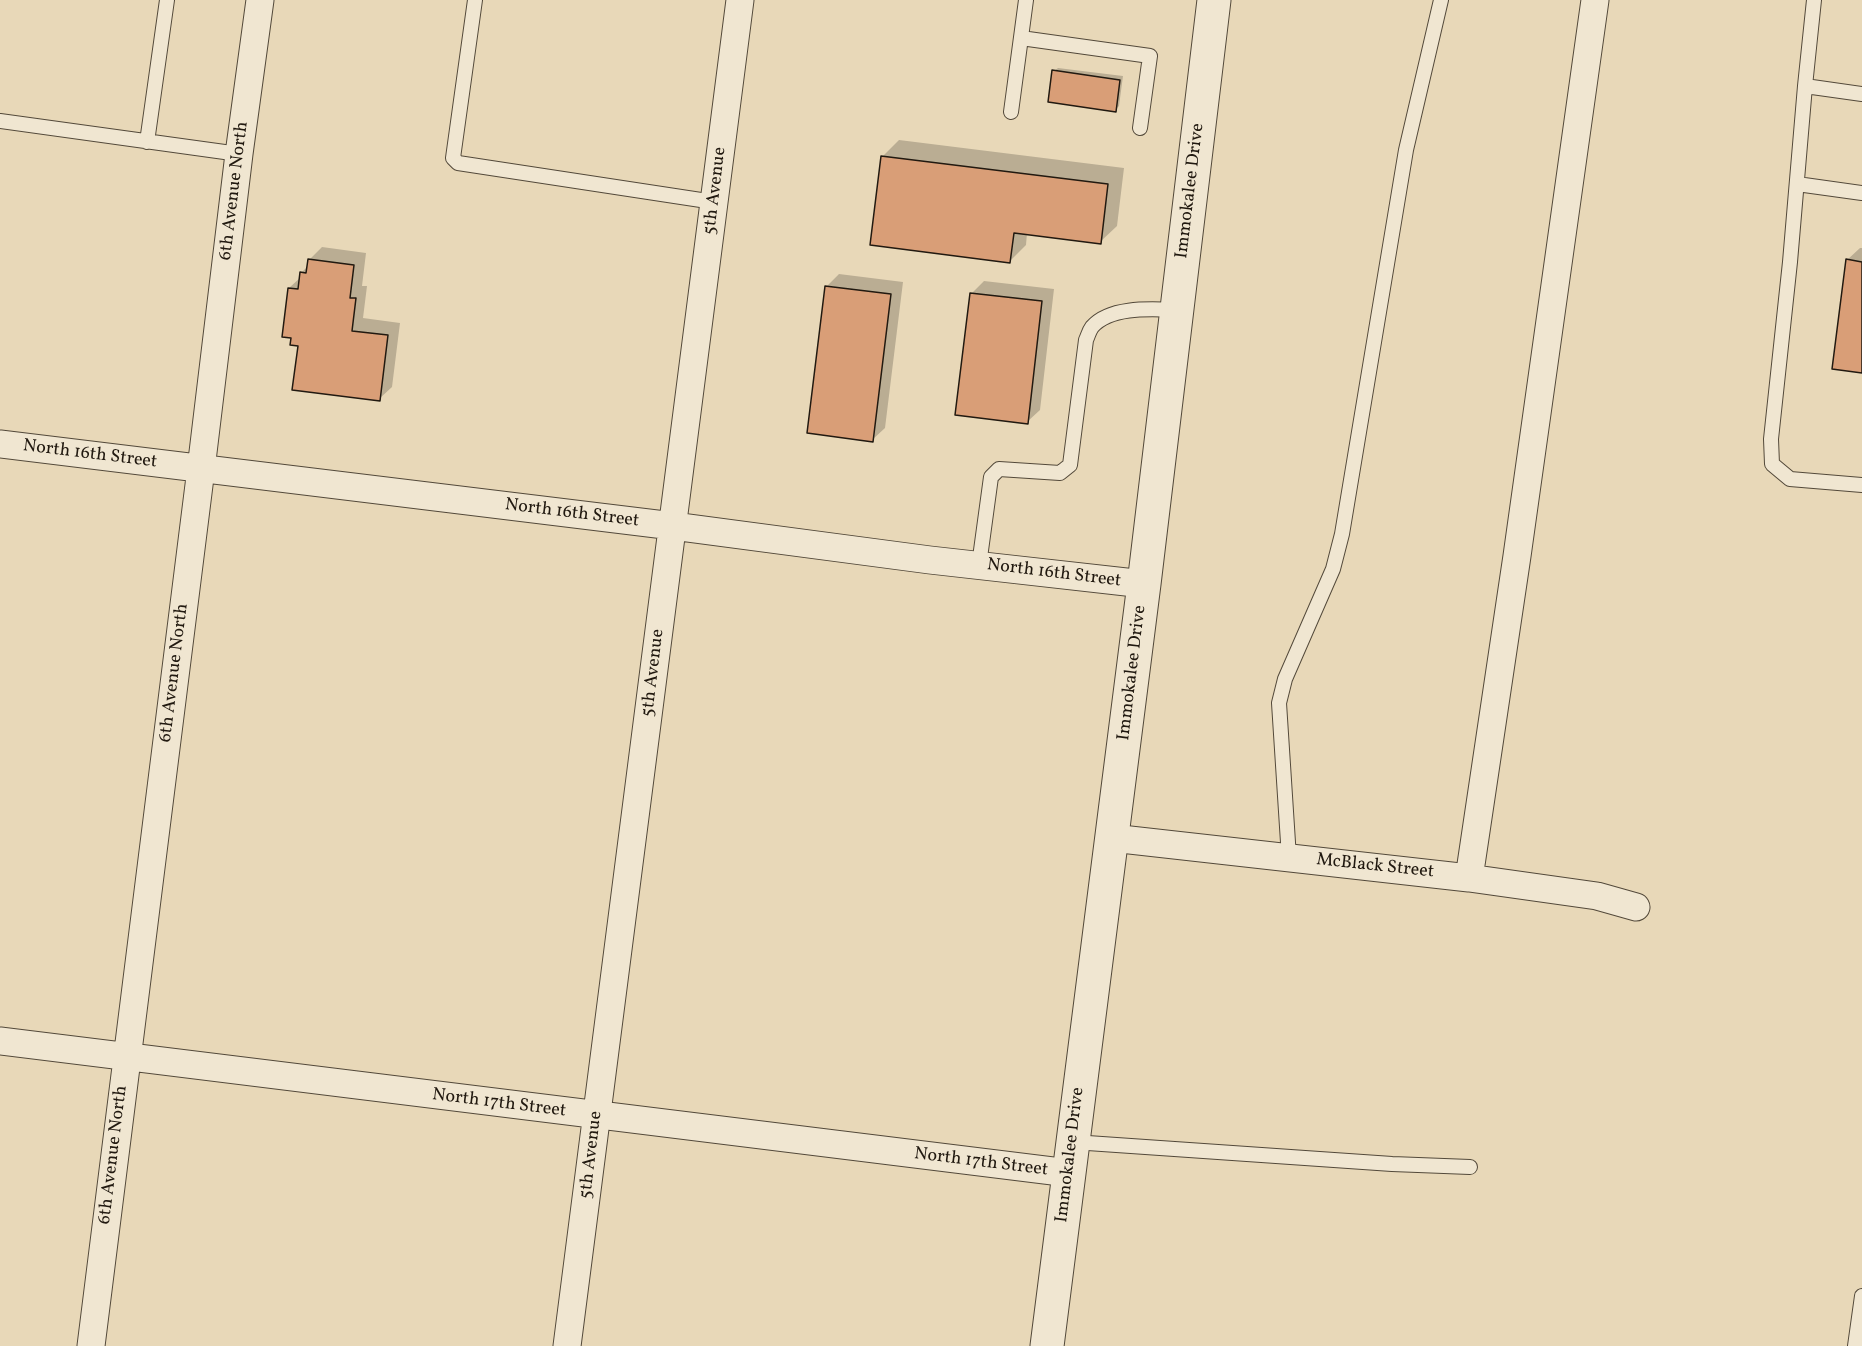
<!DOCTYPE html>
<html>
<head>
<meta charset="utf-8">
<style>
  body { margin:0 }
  canvas { display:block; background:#e8d8b8 }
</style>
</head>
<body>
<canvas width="1862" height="1346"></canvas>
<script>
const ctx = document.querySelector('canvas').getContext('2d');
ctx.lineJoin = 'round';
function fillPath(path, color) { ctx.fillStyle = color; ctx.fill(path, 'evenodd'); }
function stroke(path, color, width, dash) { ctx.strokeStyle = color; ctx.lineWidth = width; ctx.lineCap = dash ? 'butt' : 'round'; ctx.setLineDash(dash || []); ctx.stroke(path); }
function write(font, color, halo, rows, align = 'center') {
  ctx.font = font + ' Vollkorn,serif'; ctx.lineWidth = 4.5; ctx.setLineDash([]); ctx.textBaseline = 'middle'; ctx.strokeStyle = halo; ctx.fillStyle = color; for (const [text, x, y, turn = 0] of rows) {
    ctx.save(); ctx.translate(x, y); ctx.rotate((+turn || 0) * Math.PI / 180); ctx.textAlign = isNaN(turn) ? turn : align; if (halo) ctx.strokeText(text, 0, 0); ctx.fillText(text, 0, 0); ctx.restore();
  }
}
fillPath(new Path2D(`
  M 1058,68 L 1123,76 L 1119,106 L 1115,110 L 1054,71 Z
  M 899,140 L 1124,168 L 1117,226 L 1100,242 L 1027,233 L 1026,245 L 1010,261 L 883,156 Z
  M 322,247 L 366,253 L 362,286 L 367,286 L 363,318 L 400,323 L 392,387 L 379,399 L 289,288 L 301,277 L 302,272 L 308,266 L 309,260 Z
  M 1860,248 L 1862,248 L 1862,371 L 1847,260 Z
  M 839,274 L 903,282 L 885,428 L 872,440 L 827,286 Z
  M 984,281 L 1054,289 L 1040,410 L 1027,422 L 972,293 Z`), '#0003');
const building = new Path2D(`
  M 1052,70 L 1120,80 L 1116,112 L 1048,102 Z
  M 881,156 L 1108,184 L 1101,244 L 1014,233 L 1010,263 L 870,245 Z
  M 308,259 L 354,265 L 350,298 L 356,298 L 352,331 L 388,335 L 380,401 L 292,390 L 298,346 L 290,345 L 291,338 L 282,337 L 288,288 L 298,289 L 300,272 L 306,273 Z
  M 1846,259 L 1862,262 L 1862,373 L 1832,369 Z
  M 825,286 L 891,294 L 873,442 L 807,433 Z
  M 970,293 L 1042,301 L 1028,424 L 955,415 Z`);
fillPath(building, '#d99e77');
stroke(building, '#211910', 1.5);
const service = new Path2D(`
  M 475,0 L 453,158 L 458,163 L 714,202
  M 1814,0 L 1805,86 L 1790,262 L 1771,439 L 1772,464 L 1790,479 L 1862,485
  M 1021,38 L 1150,56 L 1140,128
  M 1805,86 L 1862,94
  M 1011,112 L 1026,0
  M 0,121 L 239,154
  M 147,142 L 167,0
  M 1797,184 L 1862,193
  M 979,565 L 991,477 L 999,469 L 1060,473 L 1070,465 L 1086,340 C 1088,336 1089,331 1092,327 C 1110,306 1151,309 1177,310
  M 1289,858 L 1279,703 L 1285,679 L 1333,569 L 1342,534 L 1406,150 L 1441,0
  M 1073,1142 L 1392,1164 L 1470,1167
  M 1855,1346 L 1862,1296`);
const minor = new Path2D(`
  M 0,444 L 673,526 L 930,560 L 1144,584
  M 1112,838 L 1469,878 L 1597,896 L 1636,907
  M 1469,878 L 1517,556 L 1595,0
  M 0,1041 L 1069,1173
  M 91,1346 L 201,469 L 239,154 L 260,0
  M 567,1346 L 740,0`);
const tertiary = new Path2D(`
  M 1047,1346 L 1144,584 L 1214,0`);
stroke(service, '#53493a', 16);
stroke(minor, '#53493a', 29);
stroke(tertiary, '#53493a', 35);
stroke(service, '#f0e6d1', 14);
stroke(minor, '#f0e6d1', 27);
stroke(tertiary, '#f0e6d1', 33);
write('18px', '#211910', '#f0e6d1', [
  ["6th Avenue North",235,191,-83],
  ["5th Avenue",716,191,-83],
  ["Immokalee Drive",1191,191,-83],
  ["North 16th Street",90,455,7],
  ["North 16th Street",572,514,7],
  ["North 16th Street",1054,574,7],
  ["6th Avenue North",175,673,-83],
  ["5th Avenue",654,673,-83],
  ["Immokalee Drive",1133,673,-83],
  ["McBlack Street",1375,867,6],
  ["North 17th Street",499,1104,7],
  ["6th Avenue North",114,1155,-83],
  ["5th Avenue",592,1155,-83],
  ["Immokalee Drive",1071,1155,-83],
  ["North 17th Street",981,1163,7]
]);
</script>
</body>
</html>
